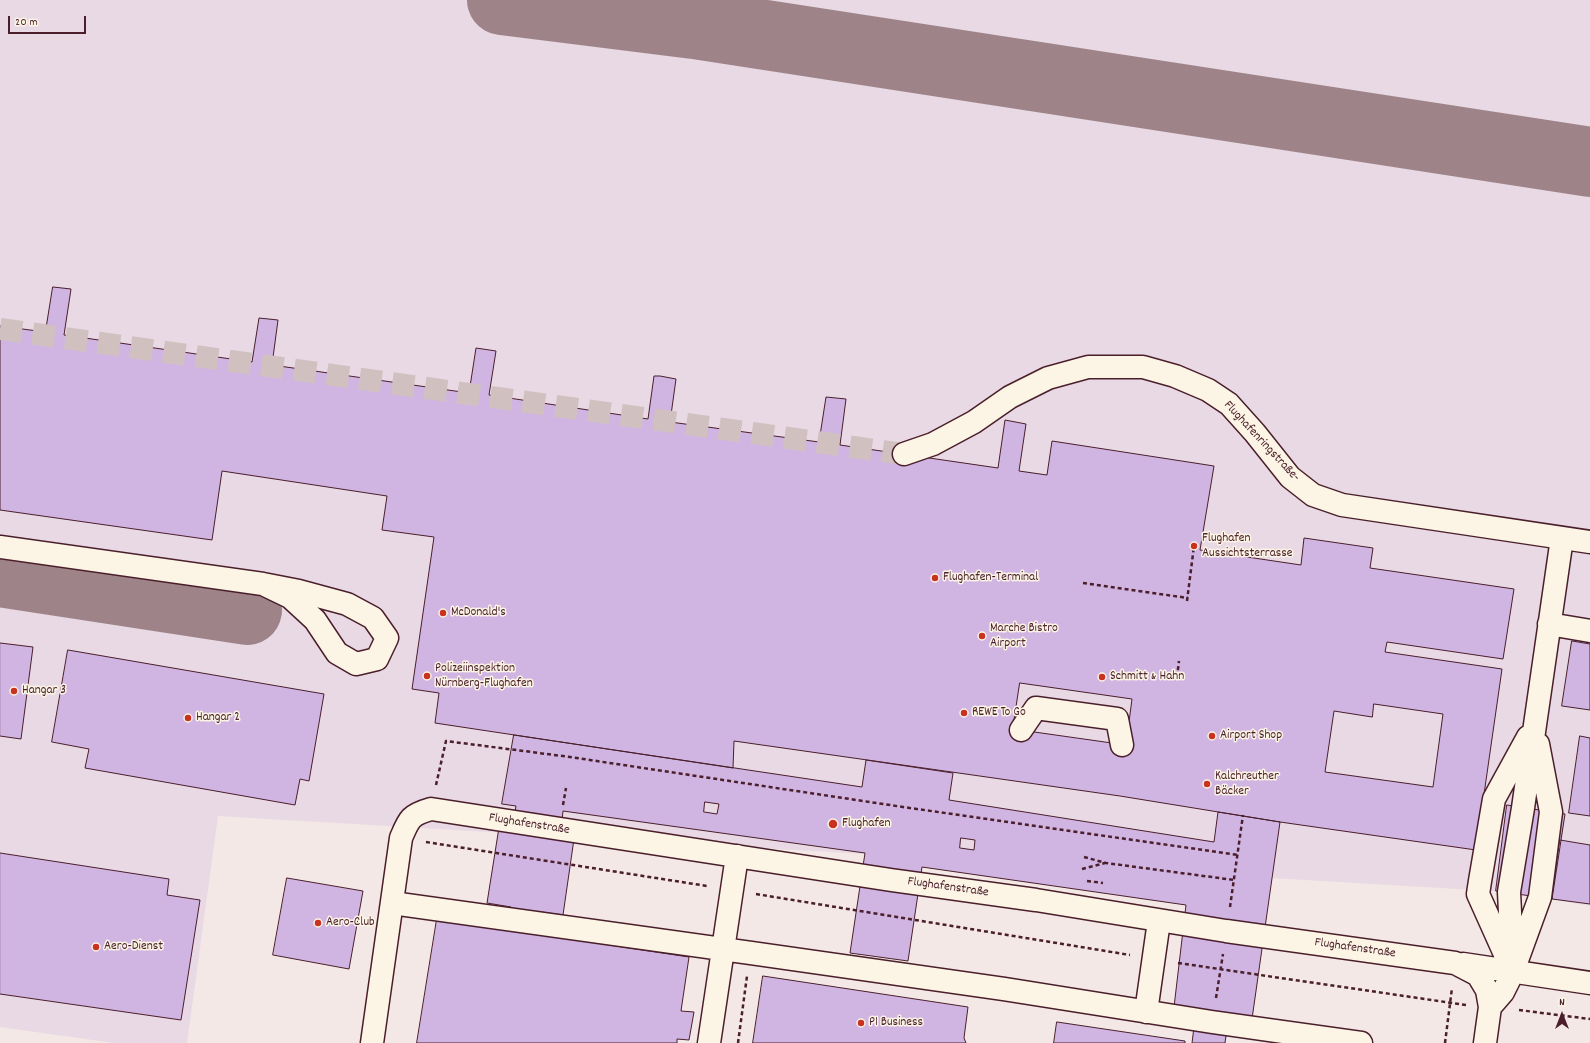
<!DOCTYPE html>
<html>
<head>
<meta charset="utf-8">
<style>
  body { margin:0 }
  #map { position:relative; width:1590px; height:1043px; overflow:hidden; background:#f3e8e5; font-family:Dekko,sans-serif }
  canvas { display:block }
  .north { position:absolute; left:1542px; top:995px; width:40px; height:40px; -webkit-text-stroke:3px #fcf5e5; paint-order:stroke; rotate:0deg; font-size:11px; font-weight:700; line-height:16px; text-align:center; color:#4a1f2b }
  .north::after { content:''; display:block; margin:auto; width:14px; height:18px; background:#4a1f2b; clip-path:polygon(50% 0,100% 100%,50% 72%,0 100%) }
  .scale { position:absolute; left:8px; top:16px; width:78px; height:18px; box-sizing:border-box; border:2px solid #4a1f2b; border-top:0; padding-left:5px; font-size:12px; line-height:14px; white-space:nowrap; color:#4a1f2b; -webkit-text-stroke:3px #fcf5e5; paint-order:stroke }
</style>
</head>
<body>
<div id="map">
<canvas width="1590" height="1043"></canvas>
<div class="north">N</div>
<div class="scale">20 m</div>
</div>
<script>
const ctx = document.querySelector('canvas').getContext('2d');
ctx.lineJoin = 'round';
function fillPath(path, color) { ctx.fillStyle = color; ctx.fill(path, 'evenodd'); }
function stroke(path, color, width, dash) { ctx.strokeStyle = color; ctx.lineWidth = width; ctx.lineCap = dash ? 'butt' : 'round'; ctx.setLineDash(dash || []); ctx.stroke(path); }
function write(font, color, halo, rows, align = 'center') {
  ctx.font = font + ' Dekko,sans-serif'; ctx.lineWidth = 3; ctx.setLineDash([]); ctx.textBaseline = 'middle'; ctx.strokeStyle = halo; ctx.fillStyle = color; for (const [text, x, y, turn = 0] of rows) {
    ctx.save(); ctx.translate(x, y); ctx.rotate((+turn || 0) * Math.PI / 180); ctx.textAlign = isNaN(turn) ? turn : align; if (halo) ctx.strokeText(text, 0, 0); ctx.fillText(text, 0, 0); ctx.restore();
  }
}
fillPath(new Path2D(`
  M 0,0 L 1590,0 L 1590,906 L 1540,897 L 1509,892 L 218,816 L 187,1043 L 114,1043 L 0,1027 Z`), '#e8d9e4');
stroke(new Path2D(`
  M 502,0 L 694,24 L 1590,162
  M 0,572 L 247,610`), '#9e8488', 70);
const building = new Path2D(`
  M 53,287 L 71,289 L 64,335 L 252,362 L 259,318 L 278,320 L 272,365 L 469,393 L 476,348 L 496,351 L 489,395 L 648,419 L 654,376 L 660,376 L 676,379 L 670,422 L 819,442 L 826,397 L 846,399 L 840,445 L 998,468 L 1005,420 L 1026,424 L 1019,471 L 1047,475 L 1052,441 L 1214,466 L 1200,550 L 1301,565 L 1304,538 L 1373,548 L 1370,568 L 1514,589 L 1503,659 L 1387,642 L 1385,652 L 1502,669 L 1476,850 L 1280,822 L 1120,796 L 734,741 L 733,768 L 435,723 L 439,693 L 412,689 L 434,537 L 382,530 L 387,496 L 222,471 L 212,540 L 0,510 L 0,326 L 45,332 ZM 1020,683 L 1132,699 L 1126,745 L 1013,729 ZM 1374,704 L 1443,714 L 1433,787 L 1325,772 L 1334,711 L 1372,717 Z
  M 1572,641 L 1590,644 L 1590,710 L 1562,706 Z
  M 0,643 L 33,647 L 21,739 L 0,736 Z
  M 68,650 L 324,694 L 309,781 L 300,779 L 295,805 L 85,768 L 89,749 L 52,742 Z
  M 514,735 L 862,787 L 866,760 L 953,773 L 949,800 L 1214,842 L 1218,812 L 1280,822 L 1252,1019 L 1229,1015 L 1225,1043 L 1192,1043 L 1196,1011 L 1174,1007 L 1186,905 L 922,867 L 908,961 L 850,953 L 865,853 L 563,811 L 561,830 L 575,832 L 563,915 L 541,912 L 538,934 L 507,929 L 511,907 L 487,903 L 500,821 L 513,822 L 516,806 L 502,804 Z
  M 1580,736 L 1590,738 L 1590,816 L 1569,813 Z
  M 705,802 L 719,804 L 717,814 L 704,812 Z
  M 1507,805 L 1565,814 L 1552,899 L 1496,891 Z
  M 961,838 L 975,840 L 974,850 L 960,848 Z
  M 1560,840 L 1590,845 L 1590,904 L 1552,899 Z
  M 0,853 L 169,879 L 167,895 L 200,900 L 181,1020 L 0,994 Z
  M 287,878 L 363,891 L 349,969 L 273,955 Z
  M 437,919 L 689,957 L 681,1011 L 694,1012 L 689,1040 L 677,1039 L 677,1043 L 417,1043 Z
  M 763,976 L 968,1007 L 964,1038 L 966,1043 L 753,1043 Z
  M 1057,1022 L 1185,1041 L 1185,1043 L 1054,1043 Z`);
fillPath(building, '#d0b5e3');
stroke(building, '#4a1f2b', 1);
stroke(new Path2D(`
  M 0,329 L 904,454`), '#d1c0c0', 22, [22, 11]);
const minor = new Path2D(`
  M 904,454 L 933,444 L 974,422 L 1010,397 L 1048,378 L 1088,367 L 1143,367 L 1175,376 L 1208,390 L 1229,404 L 1255,433 L 1290,477 L 1313,495 L 1342,505 L 1590,542
  M 0,547 L 263,584 L 299,591 L 347,604 L 373,618 L 387,638 L 377,659 L 356,664 L 337,653 L 315,620 L 290,597 L 263,584
  M 1549,624 L 1590,631
  M 1021,730 L 1036,708 L 1117,719 L 1122,745
  M 392,903 L 751,953 L 1004,989 L 1212,1022 L 1361,1043
  M 1516,963 L 1540,897 L 1551,812 L 1538,744
  M 1463,964 L 1590,983
  M 1513,972 L 1509,892 L 1523,808 L 1562,538
  M 1490,1007 L 1503,992 L 1513,972 L 1478,894 L 1480,881 L 1494,799 L 1528,737
  M 1146,1012 L 1159,921
  M 372,1043 L 401,838 C 409,819 410,815 431,809 L 891,880 L 1036,900 L 1226,931 L 1455,963 L 1478,975 L 1487,990 L 1490,1007 L 1485,1043
  M 709,1043 L 737,856`);
stroke(minor, '#4a1f2b', 25);
stroke(new Path2D(`
  M 1083,583 L 1188,598
  M 1187,601 L 1194,546
  M 1177,677 L 1179,661
  M 436,785 L 446,741 L 570,757 L 903,807 L 1238,855
  M 563,805 L 566,788
  M 426,842 L 707,886
  M 1084,857 L 1106,863 L 1234,880
  M 1082,869 L 1105,863
  M 1087,881 L 1103,883
  M 756,894 L 1130,955
  M 1230,907 L 1243,815
  M 1178,963 L 1466,1005
  M 1216,998 L 1223,954
  M 1519,1010 L 1590,1019
  M 738,1043 L 747,976
  M 1445,1043 L 1452,988`), '#4a1f2b', 2.5, [4, 3]);
stroke(minor, '#fcf5e5', 22);
for (const [x, y, r, color] of [
  [1194,546,4,"#c8321e"],
  [935,578,4,"#c8321e"],
  [443,613,4,"#c8321e"],
  [982,636,4,"#c8321e"],
  [427,676,4,"#c8321e"],
  [1102,677,4,"#c8321e"],
  [14,691,4,"#c8321e"],
  [964,713,4,"#c8321e"],
  [188,718,4,"#c8321e"],
  [1212,736,4,"#c8321e"],
  [1207,784,4,"#c8321e"],
  [833,824,5,"#c8321e"],
  [318,923,4,"#c8321e"],
  [96,947,4,"#c8321e"],
  [861,1023,4,"#c8321e"]
]) { const dot = new Path2D(); dot.arc(x, y, r, 0, 2 * Math.PI); ctx.fillStyle = color; ctx.fill(dot); stroke(dot, '#fcf5e5', 1.5); }
write('13px', '#4a1f2b', '#fcf5e5', [
  ["Flughafenringstraße-",1261,442,47],
  ["Flughafenstraße",529,825,9],
  ["Flughafenstraße",948,888,8],
  ["Flughafenstraße",1355,949,8]
]);
write('13px', '#4a1f2b', '#fcf5e5', [
  ["Flughafen",1202,539],
  ["Aussichtsterrasse",1202,554],
  ["Flughafen-Terminal",943,578],
  ["McDonald's",451,613],
  ["Marche Bistro",990,629],
  ["Airport",990,644],
  ["Polizeiinspektion",435,669],
  ["Nürnberg-Flughafen",435,684],
  ["Schmitt & Hahn",1110,677],
  ["Hangar 3",22,691],
  ["REWE To Go",972,713],
  ["Hangar 2",196,718],
  ["Airport Shop",1220,736],
  ["Kalchreuther",1215,777],
  ["Bäcker",1215,792],
  ["Flughafen",842,824],
  ["Aero-Club",326,923],
  ["Aero-Dienst",104,947],
  ["P1 Business",869,1023]
], 'left');
</script>
</body>
</html>
